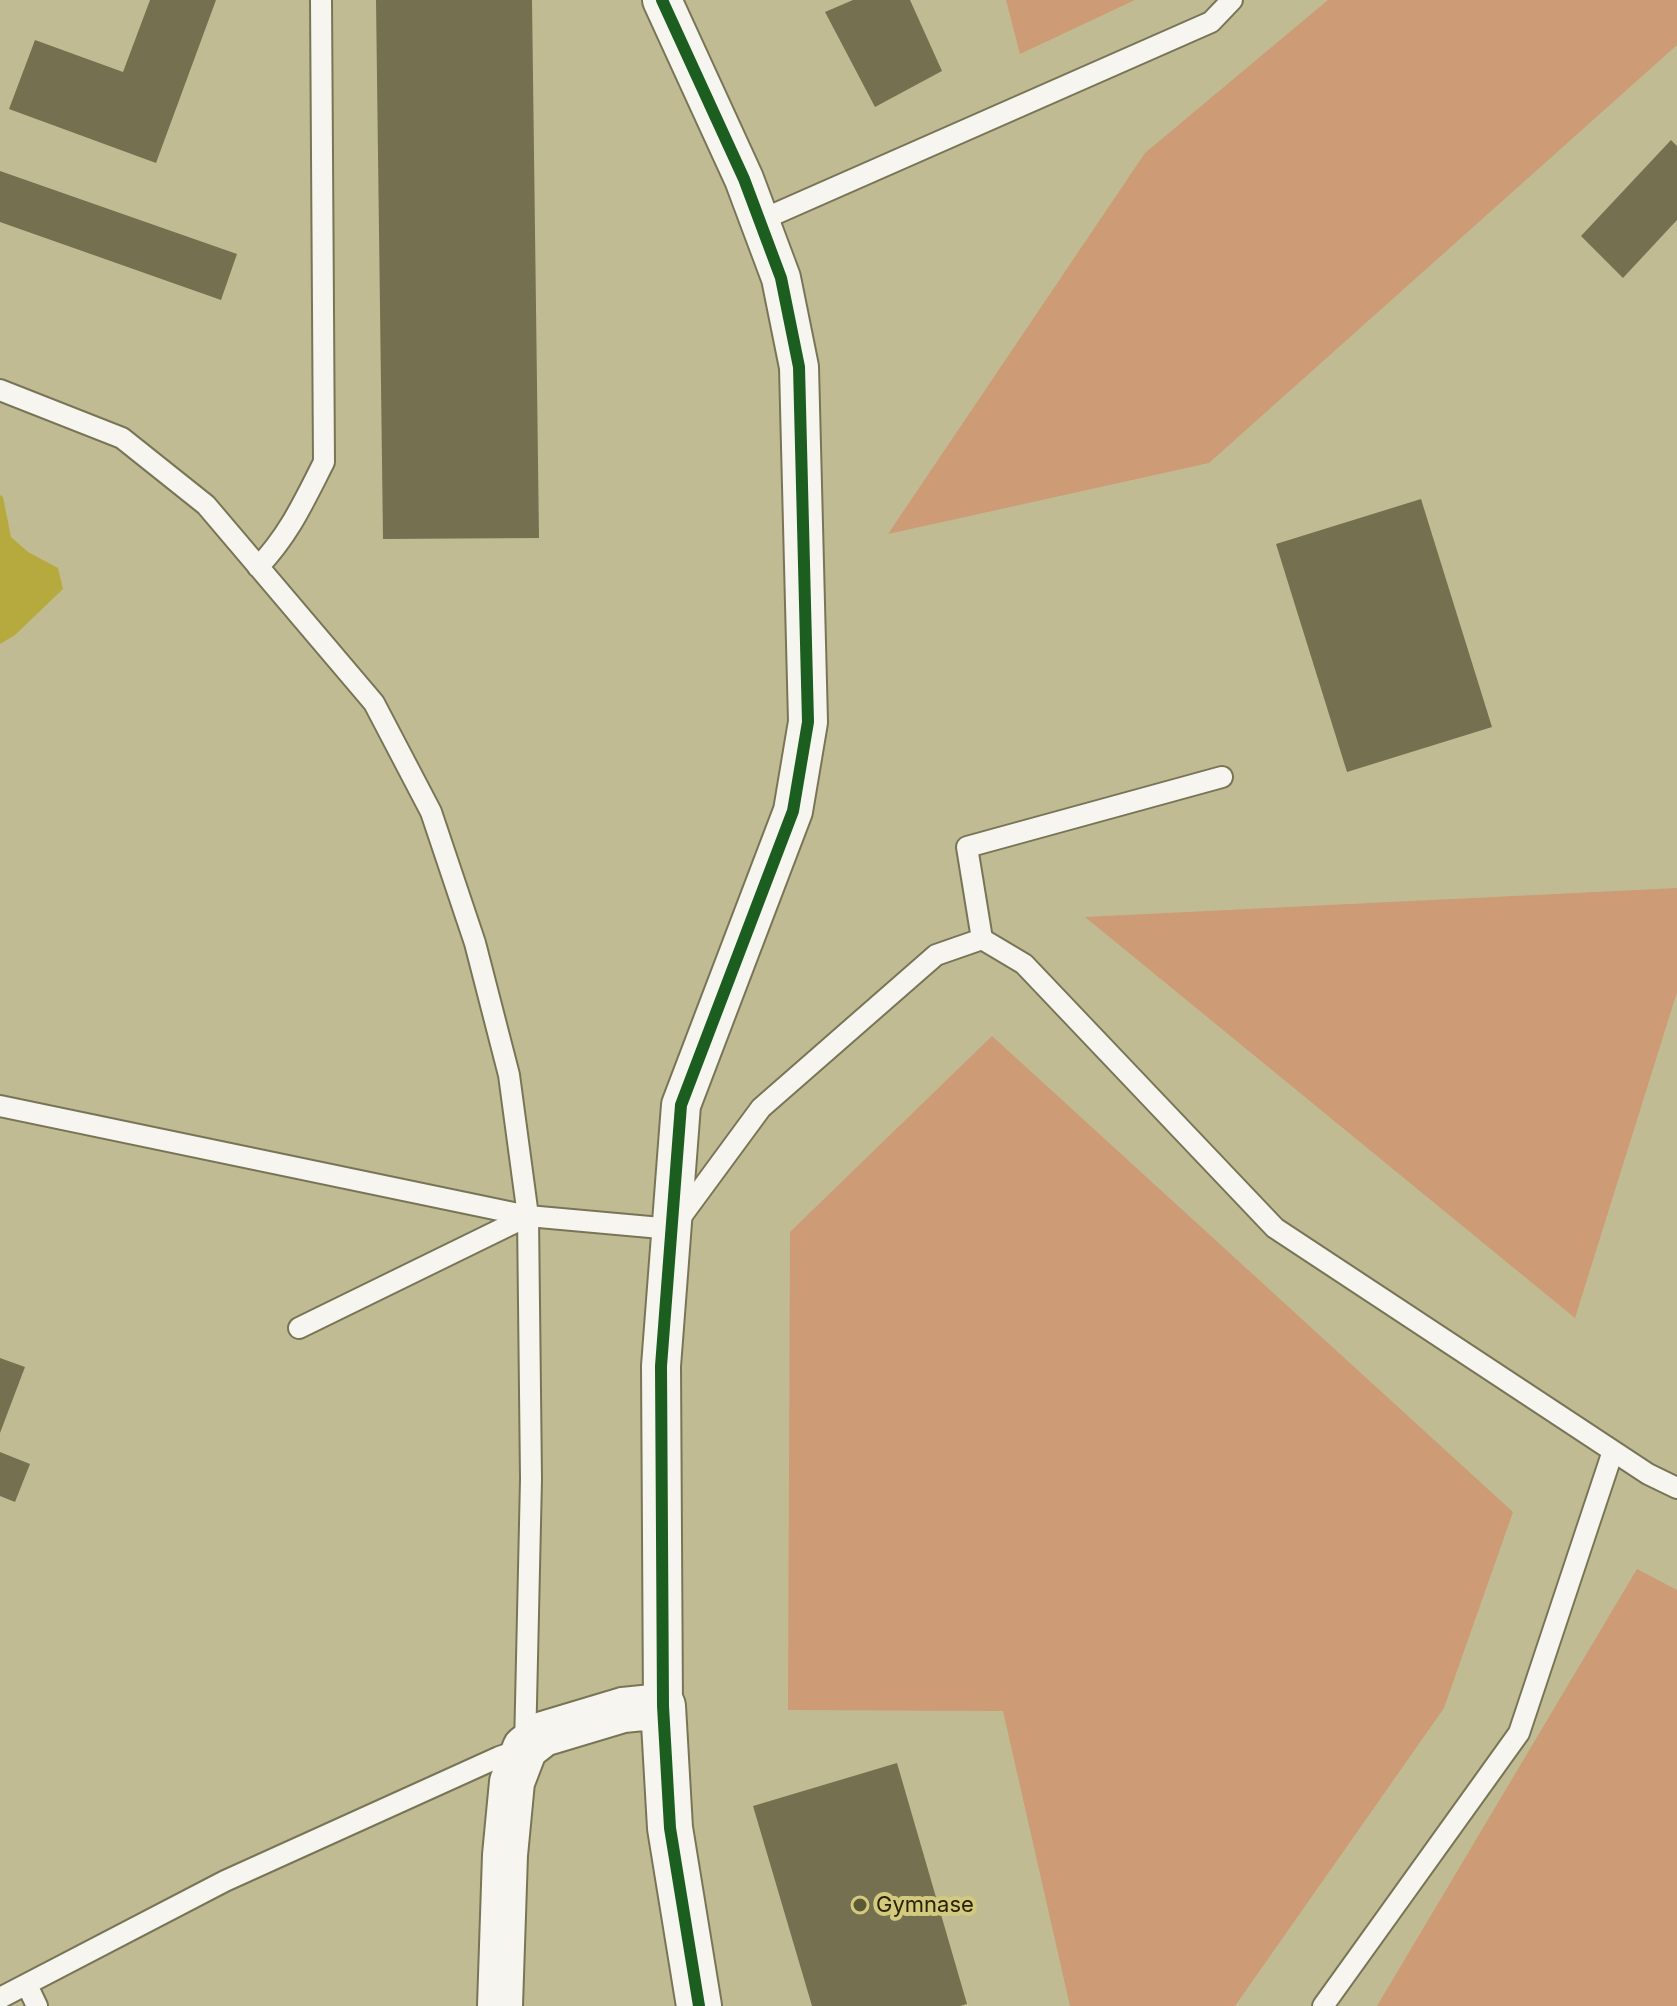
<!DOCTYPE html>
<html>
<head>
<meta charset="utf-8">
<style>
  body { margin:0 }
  canvas { display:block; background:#c0bb92 }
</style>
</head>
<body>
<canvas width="1677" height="2006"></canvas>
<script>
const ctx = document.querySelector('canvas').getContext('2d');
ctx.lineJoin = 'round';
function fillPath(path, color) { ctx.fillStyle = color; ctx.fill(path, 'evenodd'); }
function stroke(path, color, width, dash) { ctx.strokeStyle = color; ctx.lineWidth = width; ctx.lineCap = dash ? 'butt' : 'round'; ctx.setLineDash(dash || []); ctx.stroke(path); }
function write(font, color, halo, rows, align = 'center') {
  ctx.font = font + ' Inter,sans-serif'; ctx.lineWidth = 8; ctx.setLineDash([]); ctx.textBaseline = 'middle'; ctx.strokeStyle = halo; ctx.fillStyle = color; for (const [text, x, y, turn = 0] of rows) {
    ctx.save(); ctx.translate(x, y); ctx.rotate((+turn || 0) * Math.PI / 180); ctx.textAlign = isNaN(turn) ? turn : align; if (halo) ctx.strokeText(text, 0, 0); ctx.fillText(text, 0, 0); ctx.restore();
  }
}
fillPath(new Path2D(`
  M 1006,0 L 1135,0 L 1020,54 Z
  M 1328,0 L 1677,0 L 1677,45 L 1209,463 L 888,534 L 1145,153 Z
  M 1677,888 L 1677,992 L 1575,1318 L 1085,917 Z
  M 992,1036 L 1513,1512 L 1444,1708 L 1235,2006 L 1070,2006 L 1003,1711 L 788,1710 L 790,1232 Z
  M 1637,1569 L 1677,1590 L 1677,2006 L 1377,2006 Z`), '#cd9b75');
fillPath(new Path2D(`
  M 0,495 L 3,497 L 11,537 L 28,552 L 58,568 L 63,589 L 15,635 L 0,644 Z`), '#b6aa3f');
fillPath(new Path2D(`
  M 150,0 L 216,0 L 156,163 L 9,109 L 35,40 L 123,72 Z
  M 376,0 L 532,0 L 539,538 L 383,539 Z
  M 853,0 L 910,0 L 942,71 L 875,107 L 825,12 Z
  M 1671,140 L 1677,146 L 1677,220 L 1623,278 L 1581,236 Z
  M 0,171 L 237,254 L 221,300 L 0,222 Z
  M 1421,499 L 1492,727 L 1347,772 L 1276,544 Z
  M 0,1358 L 25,1367 L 0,1433 Z
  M 0,1452 L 30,1464 L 15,1502 L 0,1496 Z
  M 897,1763 L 967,2004 L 960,2006 L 812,2006 L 753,1806 Z`), '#757150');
const service = new Path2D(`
  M 759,221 L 1211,22 L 1232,0
  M 0,390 L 122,438 L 206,505 L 374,703 L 431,812 L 475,943 L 509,1075 L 528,1216 L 531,1479 L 525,1748 L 499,1757 L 225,1881 L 0,1998
  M 258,567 C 289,535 304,501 324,462 L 321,0
  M 982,939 L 967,847 L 1222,777
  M 0,1106 L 528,1216 L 672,1229 L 761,1108 L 936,955 L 982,939 L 1024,964 L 1275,1228 L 1648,1474 L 1677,1488
  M 299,1328 L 528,1216
  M 27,1985 L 37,2006
  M 1323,2006 L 1519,1733 L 1613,1451`);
const minor = new Path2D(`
  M 662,0 L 744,179 L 781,278 L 799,367 L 808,722 L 793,811 L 681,1105 L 661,1366 L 663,1706`);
const tertiary = new Path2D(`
  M 500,2006 L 505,1855 L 512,1782 L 525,1748 L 543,1734 L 623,1710 L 663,1706 L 670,1828 L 699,2006`);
stroke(service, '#787557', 24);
stroke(minor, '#787557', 42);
stroke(tertiary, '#787557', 48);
stroke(service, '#f6f5ef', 20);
stroke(minor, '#f6f5ef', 38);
stroke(tertiary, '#f6f5ef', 44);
stroke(new Path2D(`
  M 662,0 L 744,179 L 781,278 L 799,367 L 808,722 L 793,811 L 681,1105 L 661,1366 L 663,1706 L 670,1828 L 699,2006`), '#1b5e20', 12);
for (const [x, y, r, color] of [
  [860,1905,8,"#5d5835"]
]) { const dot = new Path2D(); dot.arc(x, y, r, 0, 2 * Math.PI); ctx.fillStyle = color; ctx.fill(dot); stroke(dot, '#d3ca7f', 3); }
write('22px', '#272303', '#d3ca7f', [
  ["Gymnase",876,1905]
], 'left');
</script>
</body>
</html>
